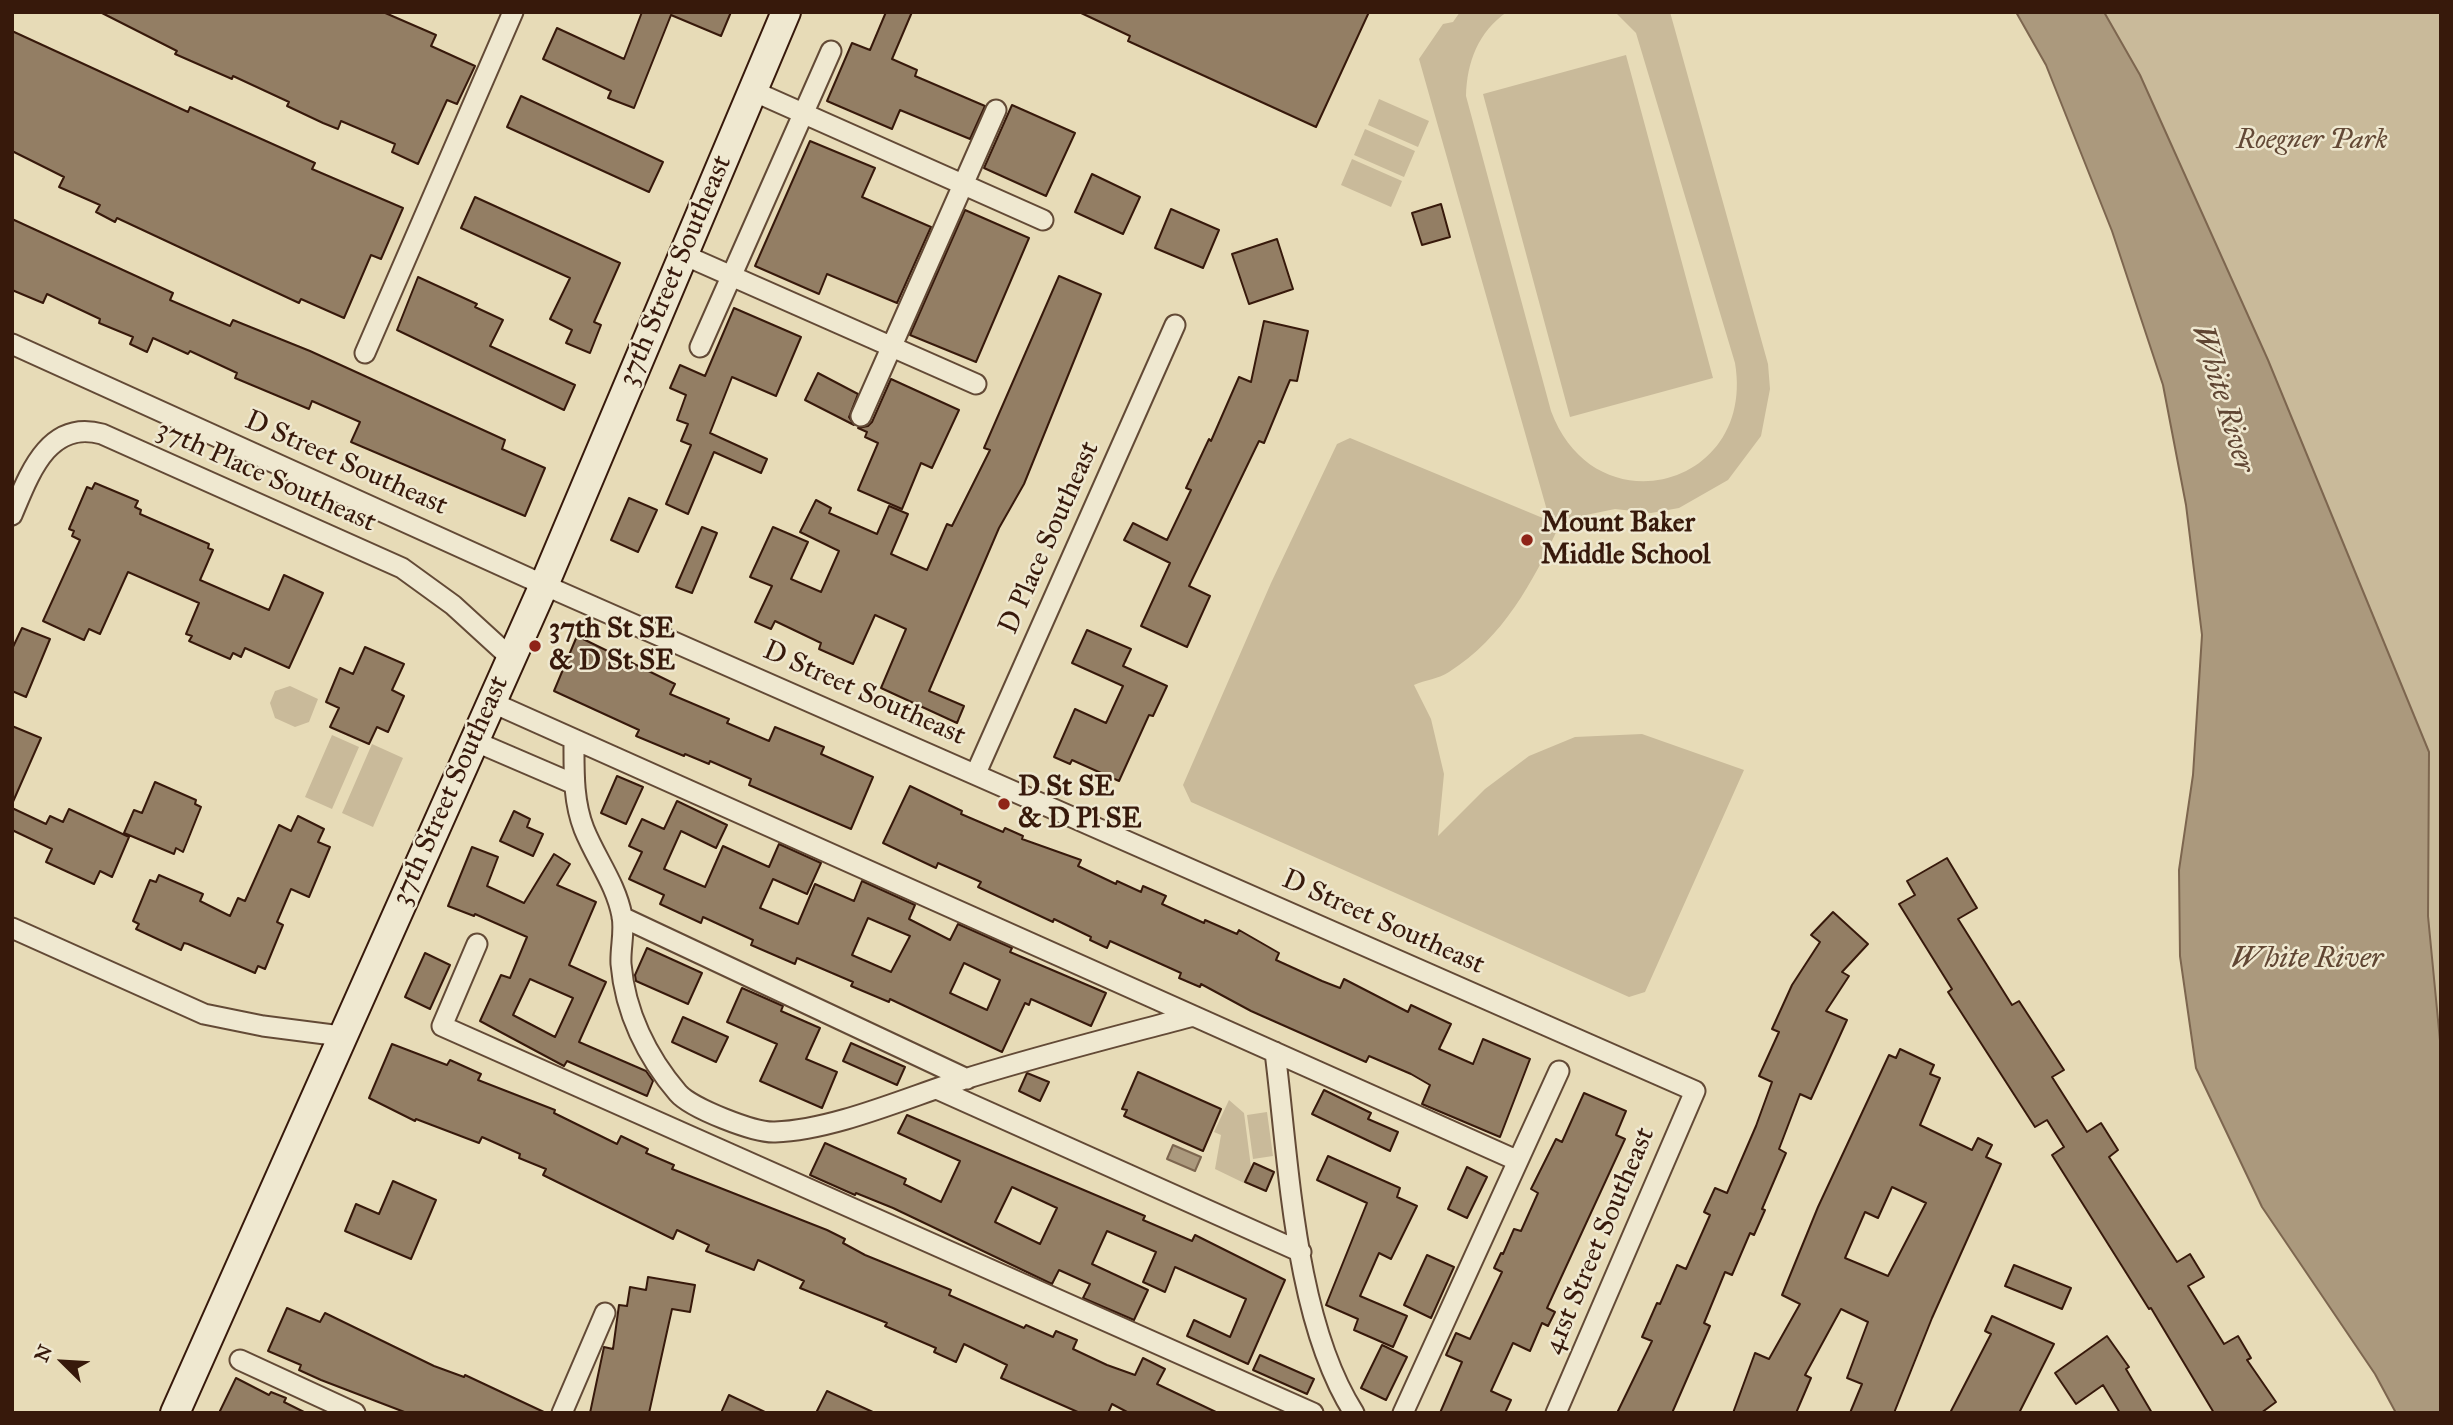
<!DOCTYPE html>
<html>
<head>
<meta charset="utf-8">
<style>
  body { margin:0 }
  #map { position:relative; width:2453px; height:1425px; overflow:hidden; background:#e7dbb7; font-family:"IM FELL Great Primer",serif }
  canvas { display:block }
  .frame { position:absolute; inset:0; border:14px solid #37190b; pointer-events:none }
  .north { position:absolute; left:28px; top:1327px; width:70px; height:70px; -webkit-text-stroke:5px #efe8d0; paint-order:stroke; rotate:294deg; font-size:19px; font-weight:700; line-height:28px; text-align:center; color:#37190b }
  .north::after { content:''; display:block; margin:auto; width:24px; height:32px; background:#37190b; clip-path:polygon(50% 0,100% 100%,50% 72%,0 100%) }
</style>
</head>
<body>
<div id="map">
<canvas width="2453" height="1425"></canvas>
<div class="frame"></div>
<div class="north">N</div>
</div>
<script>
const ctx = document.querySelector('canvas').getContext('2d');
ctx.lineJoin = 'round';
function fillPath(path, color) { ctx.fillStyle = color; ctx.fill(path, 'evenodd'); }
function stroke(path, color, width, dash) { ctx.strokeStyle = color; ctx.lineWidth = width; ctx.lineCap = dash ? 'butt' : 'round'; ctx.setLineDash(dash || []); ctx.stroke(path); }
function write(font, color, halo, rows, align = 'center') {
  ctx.font = font + ' "IM FELL Great Primer",serif'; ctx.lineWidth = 5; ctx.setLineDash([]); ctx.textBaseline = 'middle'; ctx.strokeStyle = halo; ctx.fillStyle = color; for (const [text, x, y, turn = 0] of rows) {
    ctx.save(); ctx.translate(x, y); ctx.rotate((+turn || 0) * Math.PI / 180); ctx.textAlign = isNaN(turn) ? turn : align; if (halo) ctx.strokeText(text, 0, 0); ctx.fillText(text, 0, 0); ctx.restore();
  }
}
fillPath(new Path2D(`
  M 1460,12 L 1507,12 C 1478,32 1467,62 1466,96 L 1551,411 C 1595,530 1756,487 1735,363 L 1636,33 L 1615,12 L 1670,12 L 1768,364 L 1770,389 L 1761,436 L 1728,480 L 1679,508 L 1651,513 L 1615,509 L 1552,522 L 1559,526 C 1533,582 1503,638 1449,672 C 1439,679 1425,680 1414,685 L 1431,719 L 1444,774 L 1438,836 L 1485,789 L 1529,756 L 1575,737 L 1642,734 L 1744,770 L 1645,992 L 1629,997 L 1191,802 L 1183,785 L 1271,583 L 1337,444 L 1350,438 L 1550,521 L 1419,59 L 1443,24 L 1453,22 Z
  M 2104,12 L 2441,12 L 2441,1051 L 2428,916 L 2429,752 L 2268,360 L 2140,75 Z
  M 1626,55 L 1713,378 L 1570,417 L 1483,94 Z
  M 1379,99 L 1429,121 L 1418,147 L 1368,125 Z
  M 1365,129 L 1415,151 L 1404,177 L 1354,155 Z
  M 1352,159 L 1402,181 L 1391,207 L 1341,185 Z
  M 290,686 L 318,699 L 309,722 L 295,727 L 275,718 L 270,703 L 275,691 Z
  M 332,735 L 359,747 L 332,809 L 305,797 Z
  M 372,744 L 403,758 L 373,827 L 342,813 Z
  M 1229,1100 L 1244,1113 L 1251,1167 L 1244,1183 L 1215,1169 L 1221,1135 L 1214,1132 Z
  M 1267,1112 L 1273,1156 L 1253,1159 L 1247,1115 Z`), '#c9ba9a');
const water = new Path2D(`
  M 2016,12 L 2104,12 L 2140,75 L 2268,360 L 2429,752 L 2428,916 L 2441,1051 L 2441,1413 L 2396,1413 L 2375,1374 L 2262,1207 L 2196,1068 L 2180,956 L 2179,870 L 2193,775 L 2202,635 L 2186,505 L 2163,385 L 2112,231 L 2046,65 Z
  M 1173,1145 L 1201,1157 L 1195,1171 L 1167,1159 Z`);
fillPath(water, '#ab997d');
stroke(water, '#7d664f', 2);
const building = new Path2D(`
  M 100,12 L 383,12 L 436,35 L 431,46 L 475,66 L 457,104 L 447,100 L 418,164 L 392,152 L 395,144 L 341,121 L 338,129 L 323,123 L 287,106 L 289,102 L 233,76 L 232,79 L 175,54 L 177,51 Z
  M 642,12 L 731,12 L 721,36 L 671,15 L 634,108 L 608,98 L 611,91 L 543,59 L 557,28 L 624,59 Z
  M 886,12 L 912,12 L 892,59 L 917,70 L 915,76 L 985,106 L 970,139 L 900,110 L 892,129 L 827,101 L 852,43 L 870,50 Z
  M 1079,12 L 1369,12 L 1316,127 L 1128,41 L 1130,36 Z
  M 12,31 L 188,112 L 190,107 L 315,163 L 312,169 L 403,208 L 381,259 L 371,255 L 344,318 L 301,299 L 299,303 L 117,218 L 115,222 L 96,212 L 100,205 L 59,187 L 64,177 L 12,151 Z
  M 521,96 L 663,162 L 649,192 L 507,127 Z
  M 1012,105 L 1075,133 L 1046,196 L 984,168 Z
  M 810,141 L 875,168 L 862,197 L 931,227 L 897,303 L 827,274 L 819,294 L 755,266 Z
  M 1092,174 L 1140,197 L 1123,234 L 1075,212 Z
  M 475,197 L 620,263 L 594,322 L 601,325 L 590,353 L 566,343 L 572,330 L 550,319 L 570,278 L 461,228 Z
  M 1441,204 L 1450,237 L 1422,245 L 1412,213 Z
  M 1171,209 L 1219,230 L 1203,268 L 1155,248 Z
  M 965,210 L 1029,238 L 976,362 L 910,335 Z
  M 12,219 L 173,293 L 170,300 L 230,326 L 233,320 L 310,351 L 505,440 L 502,449 L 545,468 L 525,516 L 351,442 L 360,422 L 312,401 L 309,409 L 235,378 L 237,373 L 190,351 L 188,354 L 153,338 L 147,352 L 130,344 L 133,337 L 99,323 L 100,319 L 47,294 L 43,303 L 12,290 Z
  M 1277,239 L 1293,289 L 1249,304 L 1232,254 Z
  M 1059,276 L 1101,294 L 1024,484 L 999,528 L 929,691 L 964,706 L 957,723 L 881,688 L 906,629 L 875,615 L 853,664 L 819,649 L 821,643 L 775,621 L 771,629 L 755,622 L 772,586 L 750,577 L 773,527 L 808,542 L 791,579 L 821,592 L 839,551 L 800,532 L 816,500 L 831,508 L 829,513 L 877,534 L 889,506 L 908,514 L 891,554 L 927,570 L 947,524 L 952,526 L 990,450 L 984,448 Z
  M 418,277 L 477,304 L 475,307 L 503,320 L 490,346 L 575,385 L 564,410 L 397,330 Z
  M 734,308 L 801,337 L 776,396 L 732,377 L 710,433 L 767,459 L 761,473 L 714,452 L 688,514 L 666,504 L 691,445 L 681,441 L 688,424 L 677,420 L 686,395 L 670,388 L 680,365 L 705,376 Z
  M 1264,321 L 1308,331 L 1297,381 L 1290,380 L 1264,443 L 1259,441 L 1189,586 L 1210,596 L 1187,647 L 1141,626 L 1170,563 L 1124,540 L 1133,523 L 1167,540 L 1191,490 L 1186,488 L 1209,439 L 1211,441 L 1239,377 L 1251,382 Z
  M 818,373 L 858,394 L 849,417 L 854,425 L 805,400 Z
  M 891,379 L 959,410 L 932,468 L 921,463 L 902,509 L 858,490 L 878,443 L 865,437 L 867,432 L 858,428 L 868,426 L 872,422 Z
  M 95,483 L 138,501 L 135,507 L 141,510 L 140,514 L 209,544 L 208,548 L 213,550 L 200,580 L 269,610 L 284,575 L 323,593 L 289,668 L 245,648 L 241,657 L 233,653 L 230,659 L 189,641 L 192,636 L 186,634 L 199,603 L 128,572 L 100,634 L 89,629 L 84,640 L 43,621 L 80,540 L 72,536 L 74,531 L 69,529 L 87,487 L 92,489 Z
  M 629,498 L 657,510 L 638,552 L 611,540 Z
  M 702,527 L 717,533 L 692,593 L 676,587 Z
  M 22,628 L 50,639 L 26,697 L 12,691 L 12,649 Z
  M 1087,630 L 1131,649 L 1123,666 L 1167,686 L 1153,716 L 1149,715 L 1119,781 L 1072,760 L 1070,764 L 1054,757 L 1075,709 L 1106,723 L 1123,686 L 1072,663 Z
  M 577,636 L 675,684 L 670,694 L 729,719 L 727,723 L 769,741 L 775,727 L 824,747 L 821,754 L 873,777 L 851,829 L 749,785 L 751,779 L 710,761 L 709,764 L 685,754 L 684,756 L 636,736 L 639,730 L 554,691 Z
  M 365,647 L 404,664 L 392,690 L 404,696 L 388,732 L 377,727 L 369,744 L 330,727 L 339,708 L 326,702 L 340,668 L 353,674 Z
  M 12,726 L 41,738 L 12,804 Z
  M 617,776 L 643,787 L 626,824 L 601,813 Z
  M 155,782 L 196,800 L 195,804 L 201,807 L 183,852 L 176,848 L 174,854 L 124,833 L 134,810 L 142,813 Z
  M 910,786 L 962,811 L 961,814 L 1003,832 L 1005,828 L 1023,836 L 1022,839 L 1081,860 L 1078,866 L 1116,884 L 1117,881 L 1141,892 L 1143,886 L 1166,896 L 1162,904 L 1204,923 L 1205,920 L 1237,934 L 1239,930 L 1279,953 L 1276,960 L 1322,981 L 1340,988 L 1344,979 L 1408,1012 L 1411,1005 L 1451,1024 L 1439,1049 L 1473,1064 L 1483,1039 L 1530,1059 L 1500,1137 L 1422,1104 L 1430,1085 L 1411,1074 L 1369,1056 L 1366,1062 L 1251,1011 L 1201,984 L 1200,987 L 1179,978 L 1181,973 L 1110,941 L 1107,948 L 1090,940 L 1091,937 L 1054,919 L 1053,922 L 978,887 L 981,882 L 938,863 L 936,868 L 883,843 Z
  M 677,801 L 727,825 L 716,848 L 681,831 L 664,869 L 705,887 L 723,846 L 769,867 L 779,844 L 821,863 L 807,894 L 773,879 L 760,908 L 798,924 L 815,884 L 854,901 L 862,881 L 915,905 L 909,919 L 950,940 L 958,924 L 1012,948 L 1010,952 L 1106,993 L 1091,1026 L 1031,999 L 1029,1005 L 1025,1003 L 1002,1052 L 890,999 L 889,1002 L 851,986 L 853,982 L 797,958 L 795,964 L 751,945 L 753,940 L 703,917 L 701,923 L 660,904 L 664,895 L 629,879 L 642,852 L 629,846 L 642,819 L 664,829 ZM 868,918 L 910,936 L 891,972 L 852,955 ZM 964,963 L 1000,980 L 987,1010 L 950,993 Z
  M 12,808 L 46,824 L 50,816 L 63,822 L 69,809 L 129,837 L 112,877 L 100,871 L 94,884 L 46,862 L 52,849 L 12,830 Z
  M 514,811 L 530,819 L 527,827 L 543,834 L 533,856 L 500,841 Z
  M 298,816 L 324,829 L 318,842 L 330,847 L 309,897 L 291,889 L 277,922 L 283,925 L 265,969 L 258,966 L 255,973 L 188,944 L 184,943 L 181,950 L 136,929 L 139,924 L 133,921 L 150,880 L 156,882 L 159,875 L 203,894 L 200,901 L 230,916 L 238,898 L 245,901 L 279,825 L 291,831 Z
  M 472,847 L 498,857 L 487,886 L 524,903 L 554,854 L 570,864 L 557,885 L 596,902 L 569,965 L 606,982 L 579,1042 L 646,1071 L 653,1081 L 647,1096 L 567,1061 L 564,1066 L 480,1021 L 501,975 L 510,978 L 527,937 L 475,914 L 474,916 L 448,906 ZM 530,979 L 573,998 L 555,1037 L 513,1015 Z
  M 1947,858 L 1977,908 L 1958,919 L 2012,1005 L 2019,1001 L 2064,1070 L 2052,1077 L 2087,1132 L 2101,1123 L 2118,1150 L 2109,1157 L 2177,1262 L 2190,1254 L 2204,1277 L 2188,1286 L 2224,1344 L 2238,1336 L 2251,1358 L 2247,1360 L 2276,1402 L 2261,1413 L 2214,1413 L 2151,1308 L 2149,1309 L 2052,1155 L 2064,1147 L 2047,1120 L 2035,1127 L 1948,992 L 1952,989 L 1899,904 L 1915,895 L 1907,881 Z
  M 1833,912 L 1868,944 L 1842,972 L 1849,976 L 1826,1011 L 1847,1020 L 1811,1099 L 1800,1094 L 1779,1149 L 1786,1153 L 1762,1209 L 1765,1210 L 1754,1235 L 1750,1233 L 1732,1275 L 1725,1272 L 1704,1323 L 1710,1326 L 1672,1413 L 1617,1413 L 1652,1341 L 1642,1337 L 1657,1303 L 1660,1304 L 1677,1265 L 1686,1269 L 1710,1215 L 1704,1212 L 1715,1188 L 1727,1193 L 1756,1126 L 1772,1082 L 1759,1076 L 1779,1032 L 1772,1029 L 1792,985 L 1820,942 L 1811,935 Z
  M 647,948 L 702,973 L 688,1004 L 636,981 L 635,975 Z
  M 425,953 L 450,965 L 430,1009 L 405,997 Z
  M 742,988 L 783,1006 L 781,1011 L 820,1028 L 806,1059 L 837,1072 L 822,1108 L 760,1081 L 777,1044 L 727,1022 Z
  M 683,1017 L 728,1037 L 716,1062 L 672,1042 Z
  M 851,1043 L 905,1067 L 897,1085 L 843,1061 Z
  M 392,1044 L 447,1065 L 450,1060 L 481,1074 L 478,1080 L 555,1110 L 554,1113 L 617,1144 L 621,1136 L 648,1149 L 646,1153 L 674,1165 L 672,1169 L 827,1230 L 845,1239 L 843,1243 L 865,1255 L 951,1290 L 949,1295 L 1024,1328 L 1026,1325 L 1053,1337 L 1056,1331 L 1077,1340 L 1073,1349 L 1107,1365 L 1135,1375 L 1143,1358 L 1165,1369 L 1157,1384 L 1218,1413 L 1129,1413 L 1112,1404 L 1108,1413 L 1080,1413 L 1001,1378 L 1007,1365 L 964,1344 L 956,1362 L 934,1352 L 936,1348 L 885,1326 L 887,1323 L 800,1288 L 804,1281 L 758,1260 L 754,1270 L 706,1251 L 709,1245 L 677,1230 L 673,1239 L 543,1175 L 546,1169 L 519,1158 L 520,1154 L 482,1137 L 479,1143 L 416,1119 L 415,1121 L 369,1098 Z
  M 1900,1049 L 1934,1065 L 1930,1074 L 1940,1078 L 1920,1125 L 1972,1150 L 1978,1138 L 1992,1145 L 1986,1157 L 2001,1164 L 1932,1318 L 1894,1413 L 1850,1413 L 1862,1384 L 1847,1378 L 1868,1322 L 1841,1309 L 1805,1375 L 1811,1378 L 1796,1413 L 1733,1413 L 1755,1353 L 1769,1359 L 1800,1304 L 1782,1295 L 1818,1207 L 1889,1055 L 1896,1058 ZM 1892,1187 L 1926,1203 L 1888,1276 L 1845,1258 L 1865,1212 L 1878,1218 Z
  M 1138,1072 L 1221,1109 L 1203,1151 L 1124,1116 L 1127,1110 L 1122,1109 Z
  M 1027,1073 L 1049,1082 L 1040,1101 L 1019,1091 Z
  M 1324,1090 L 1371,1113 L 1368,1119 L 1398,1132 L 1390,1151 L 1312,1114 Z
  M 1584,1093 L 1626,1111 L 1616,1135 L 1625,1139 L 1547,1308 L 1555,1312 L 1548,1326 L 1542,1323 L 1530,1351 L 1513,1343 L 1491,1391 L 1511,1400 L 1505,1413 L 1440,1413 L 1462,1362 L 1446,1355 L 1456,1333 L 1470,1339 L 1502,1272 L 1494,1268 L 1501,1253 L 1503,1254 L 1514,1229 L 1521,1231 L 1538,1193 L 1531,1189 L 1556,1139 L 1562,1142 Z
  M 907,1115 L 1145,1216 L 1143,1220 L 1192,1241 L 1195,1235 L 1285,1280 L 1248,1364 L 1187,1336 L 1194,1320 L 1230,1337 L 1246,1299 L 1175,1267 L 1165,1292 L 1143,1282 L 1156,1252 L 1107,1231 L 1092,1264 L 1148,1290 L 1134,1320 L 1083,1298 L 1090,1284 L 1059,1270 L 1052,1284 L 893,1208 L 856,1193 L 855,1195 L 810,1175 L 825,1143 L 906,1179 L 904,1184 L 941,1202 L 960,1161 L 898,1133 ZM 1012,1187 L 1057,1208 L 1040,1244 L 995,1222 Z
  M 1328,1156 L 1400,1188 L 1397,1197 L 1417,1206 L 1391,1259 L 1379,1253 L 1360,1296 L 1407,1316 L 1393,1347 L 1354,1330 L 1358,1319 L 1326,1305 L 1367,1203 L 1317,1180 Z
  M 1254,1163 L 1274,1172 L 1266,1191 L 1245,1182 Z
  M 1467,1167 L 1487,1177 L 1467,1218 L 1448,1209 Z
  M 393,1181 L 436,1200 L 411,1259 L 345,1231 L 356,1204 L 379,1214 Z
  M 1427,1255 L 1454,1267 L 1431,1318 L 1404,1305 Z
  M 2014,1265 L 2071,1288 L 2062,1309 L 2005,1286 Z
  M 648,1277 L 695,1285 L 690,1312 L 672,1309 L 649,1413 L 590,1413 L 604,1347 L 613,1349 L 619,1305 L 627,1306 L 630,1287 L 646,1290 Z
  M 287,1308 L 320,1322 L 325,1313 L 434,1366 L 464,1377 L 465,1375 L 546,1413 L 407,1413 L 321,1380 L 299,1370 L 301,1365 L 268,1351 Z
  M 1992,1316 L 2054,1344 L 2019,1413 L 1950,1413 L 1991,1334 L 1985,1331 Z
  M 2107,1336 L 2129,1367 L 2126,1369 L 2152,1413 L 2120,1413 L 2103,1385 L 2076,1404 L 2055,1373 Z
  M 1382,1345 L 1407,1357 L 1386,1400 L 1361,1388 Z
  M 1260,1355 L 1314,1379 L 1307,1394 L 1253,1370 Z
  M 236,1378 L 269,1395 L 271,1392 L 286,1398 L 284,1402 L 306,1413 L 219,1413 Z
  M 827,1391 L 875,1413 L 816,1413 Z
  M 729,1395 L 767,1413 L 721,1413 Z`);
fillPath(building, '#937e64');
stroke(building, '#37190b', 2);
const street = new Path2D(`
  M 753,91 L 1043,220
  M 684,255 L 976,384
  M 12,344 L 544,585 L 1695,1091 L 1556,1413
  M 700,347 L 831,51
  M 365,353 L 513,12
  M 861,416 L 996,110
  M 12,515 C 29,475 48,419 102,434 L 402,568 L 453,605 L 511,658
  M 491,702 L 1516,1160
  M 574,740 C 574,771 573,801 584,829 C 596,859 616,884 622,916 C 625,932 620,949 621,964 C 625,1012 647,1057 678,1093 C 691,1108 754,1133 775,1132 C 835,1130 910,1096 968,1078 C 1042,1055 1118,1036 1193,1016
  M 474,741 L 574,784
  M 976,773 L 1175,325
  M 622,917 L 967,1079
  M 12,928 L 204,1014 L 263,1026 L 341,1036
  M 477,944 L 442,1026 L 1313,1413
  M 1275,1052 C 1289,1162 1294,1319 1354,1413
  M 937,1089 L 1301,1252
  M 240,1360 L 355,1413
  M 562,1413 L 605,1313
  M 1403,1413 L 1559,1071`);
const secondary = new Path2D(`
  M 175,1413 L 544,585 L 786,12`);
stroke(street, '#634a36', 23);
stroke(secondary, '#37190b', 32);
stroke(street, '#efe8d0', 19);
stroke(secondary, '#efe8d0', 28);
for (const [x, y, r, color] of [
  [1527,540,7,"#8f2418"],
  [535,646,7,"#8f2418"],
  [1004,804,7,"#8f2418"]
]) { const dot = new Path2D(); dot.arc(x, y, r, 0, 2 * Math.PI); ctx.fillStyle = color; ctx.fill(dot); stroke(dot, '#efe8d0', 2.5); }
write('italic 28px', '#634936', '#efe8d0', [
  ["Roegner Park",2312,141]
]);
write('28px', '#37190b', '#efe8d0', [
  ["37th Street Southeast",676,271,-67],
  ["D Street Southeast",346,464,24],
  ["37th Place Southeast",266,477,24],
  ["D Place Southeast",1050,538,-66],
  ["D Street Southeast",864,694,24],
  ["37th Street Southeast",451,791,-66],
  ["D Street Southeast",1383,923,24],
  ["41st Street Southeast",1600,1241,-67]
]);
write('bold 28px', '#37190b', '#efe8d0', [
  ["Mount Baker",1541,524],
  ["Middle School",1541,556],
  ["37th St SE",549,630],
  ["& D St SE",549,662],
  ["D St SE",1018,788],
  ["& D Pl SE",1018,820]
], 'left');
write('italic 30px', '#604633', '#efe8d0', [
  ["White River",2222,399,73],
  ["White River",2307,960]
]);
</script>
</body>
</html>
